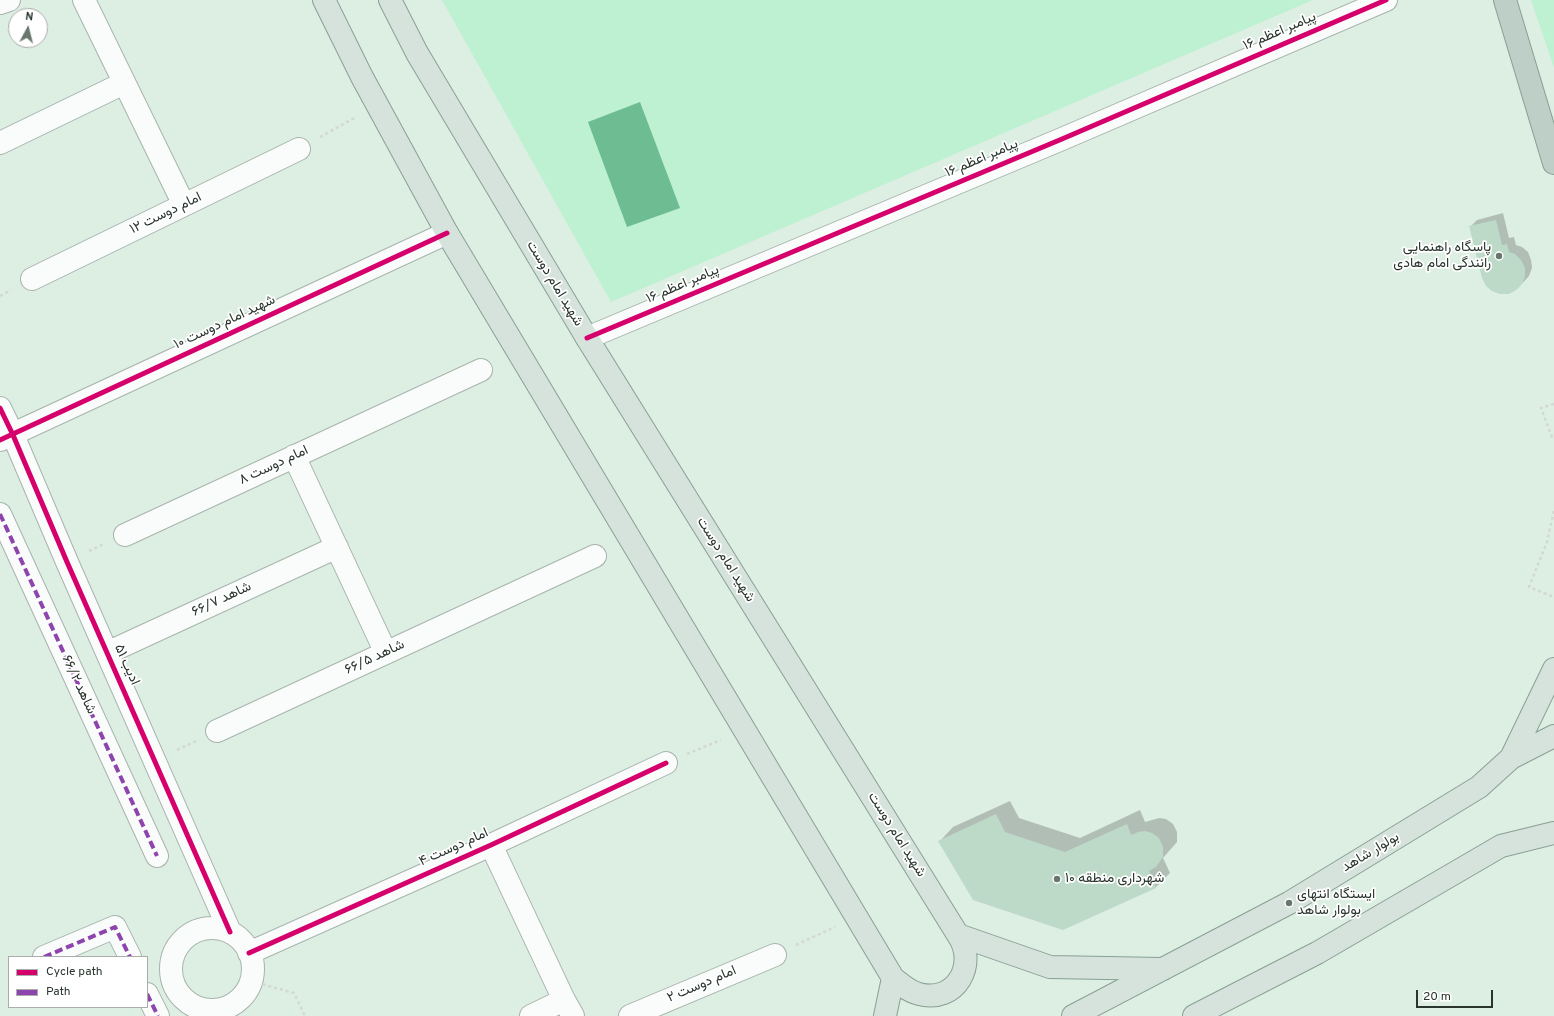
<!DOCTYPE html>
<html>
<head>
<meta charset="utf-8">
<style>
  body { margin:0 }
  #map { position:relative; width:1554px; height:1016px; overflow:hidden; background:#ddeee3; font-family:Overpass,sans-serif }
  canvas { display:block }
  .legend { position:absolute; left:8px; top:956px; width:140px; height:52px; box-sizing:border-box; background:#fff; border:1px solid #a9aeab; margin:0; padding:5px 7px; list-style:none; font-size:12px; color:#29352d }
  .legend li { display:flex; align-items:center; gap:8px; height:20px }
  .legend b { width:20px; border:1px solid #a9aeab }
  .north { position:absolute; left:8px; top:8px; width:40px; height:40px; box-sizing:border-box; background:#fff; border:1px solid #a9aeab; border-radius:50%; rotate:7deg; font-size:11px; font-weight:700; line-height:16px; text-align:center; color:#29352d }
  .north::after { content:''; display:block; margin:auto; width:14px; height:18px; background:#68766d; clip-path:polygon(50% 0,100% 100%,50% 72%,0 100%) }
  .scale { position:absolute; left:1416px; top:990px; width:77px; height:18px; box-sizing:border-box; border:2px solid #29352d; border-top:0; padding-left:5px; font-size:12px; line-height:14px; white-space:nowrap; color:#29352d; -webkit-text-stroke:3px #fff; paint-order:stroke }
</style>
</head>
<body>
<div id="map">
<canvas width="1554" height="1016"></canvas>
<ul class="legend">
<li><b style="height:5px;background:#d6006c"></b>Cycle path</li>
<li><b style="height:5px;background:#8e44ad"></b>Path</li>
</ul>
<div class="north">N</div>
<div class="scale">20 m</div>
</div>
<script>
const ctx = document.querySelector('canvas').getContext('2d');
ctx.lineJoin = 'round';
function fillPath(path, color) { ctx.fillStyle = color; ctx.fill(path, 'evenodd'); }
function stroke(path, color, width, dash) { ctx.strokeStyle = color; ctx.lineWidth = width; ctx.lineCap = dash ? 'butt' : 'round'; ctx.setLineDash(dash || []); ctx.stroke(path); }
function write(font, color, halo, rows, align = 'center') {
  ctx.font = font + ' Overpass,Vazirmatn,sans-serif'; ctx.lineWidth = 3.5; ctx.setLineDash([]); ctx.textBaseline = 'middle'; ctx.strokeStyle = halo; ctx.fillStyle = color; for (const [text, x, y, turn = 0] of rows) {
    ctx.save(); ctx.translate(x, y); ctx.rotate((+turn || 0) * Math.PI / 180); ctx.textAlign = isNaN(turn) ? turn : align; if (halo) ctx.strokeText(text, 0, 0); ctx.fillText(text, 0, 0); ctx.restore();
  }
}
fillPath(new Path2D(`
  M 442,0 L 1313,0 L 611,302 Z
  M 1531,0 L 1554,0 L 1554,68 Z`), '#bef1d2');
fillPath(new Path2D(`
  M 640,102 L 680,208 L 627,227 L 588,122 Z`), '#6dbc92');
fillPath(new Path2D(`
  M 1503,213 L 1509,238 L 1514,237 L 1516,245 L 1522,247 L 1528,252 L 1531,260 L 1532,268 L 1529,276 L 1516,290 L 1470,227 L 1477,220 Z
  M 1010,801 L 1019,818 L 1080,838 L 1140,810 L 1145,822 L 1159,818 L 1166,819 L 1173,824 L 1177,832 L 1177,842 L 1163,858 L 1170,873 L 1156,887 L 1063,929 L 940,841 L 953,827 Z`), '#0003');
fillPath(new Path2D(`
  M 1496,220 L 1502,245 L 1507,244 L 1509,252 L 1515,254 L 1521,260 L 1525,268 L 1525,276 L 1522,284 L 1516,290 L 1509,294 L 1500,294 L 1492,291 L 1486,286 L 1482,278 L 1469,226 Z
  M 996,814 L 1005,832 L 1065,852 L 1127,824 L 1131,835 L 1138,832 L 1145,831 L 1152,833 L 1159,838 L 1163,847 L 1163,857 L 1156,867 L 1149,871 L 1156,888 L 1063,930 L 973,900 L 938,841 Z`), '#bdd9c8');
const minor = new Path2D(`
  M 84,0 L 184,205
  M 0,3 L 9,0
  M 0,143 L 124,83
  M 32,279 L 299,149
  M 587,338 L 1062,139 L 1386,0
  M 0,408 L 13,435 L 67,562 L 230,932
  M 0,440 L 447,233
  M 294,456 L 386,653
  M 0,514 L 157,856
  M 125,535 L 481,370
  M 107,653 L 337,547
  M 217,731 L 595,556
  M 491,845 L 564,1000 L 573,1016
  M171 969a41 41 0 1 1 82 0a41 41 0 1 1-82 0Z
  M 249,953 L 491,845 L 666,763
  M 44,957 L 115,927 L 130,957
  M 147,994 L 158,1016
  M 531,1016 L 564,1000
  M 630,1016 L 775,955`);
const major = new Path2D(`
  M 324,0 L 362,77 L 447,233 L 893,978 L 885,1016
  M 390,0 L 417,53 L 587,338 L 958,935 L 1050,967 L 1163,969
  M 1511,758 L 1554,736
  M 893,978 C 901,984 909,992 919,994 C 956,1004 978,964 958,935
  M 1073,1016 L 1289,903 L 1479,787 L 1511,758 L 1554,669
  M 1194,1016 L 1317,953 L 1501,846 L 1554,833`);
const highway = new Path2D(`
  M 1505,0 L 1554,163`);
stroke(minor, '#a7b4ac', 24);
stroke(major, '#88a094', 24);
stroke(highway, '#88a094', 24);
stroke(new Path2D(`
  M 320,137 L 356,117
  M 0,296 L 11,290
  M 1554,404 L 1541,408 L 1552,437 L 1554,437
  M 1554,511 L 1547,542 L 1529,587 L 1554,597
  M 89,551 L 104,544
  M 177,750 L 196,741
  M 687,754 L 721,740
  M 796,945 L 835,927
  M 251,981 L 294,993 L 305,1016`), '#d3d8d5', 2.5, [3, 3]);
stroke(minor, '#fafcfb', 22);
stroke(major, '#d6e2dc', 22);
stroke(highway, '#becfc7', 22);
stroke(new Path2D(`
  M 0,514 L 157,856
  M 44,957 L 115,927 L 130,957
  M 147,994 L 158,1016`), '#8e44ad', 4, [8, 4]);
stroke(new Path2D(`
  M 587,338 L 1062,139 L 1386,0
  M 0,408 L 13,435 L 67,562 L 230,932
  M 0,440 L 447,233
  M 249,953 L 491,845 L 666,763`), '#d6006c', 5);
for (const [x, y, r, color] of [
  [1499,256,4,"#68766d"],
  [1057,879,4,"#68766d"],
  [1289,903,4,"#68766d"]
]) { const dot = new Path2D(); dot.arc(x, y, r, 0, 2 * Math.PI); ctx.fillStyle = color; ctx.fill(dot); stroke(dot, '#fff', 1.5); }
write('14px', '#29352d', '#fff', [
  ["پیامبر اعظم ۱۶",1280,32,-23],
  ["پیامبر اعظم ۱۶",982,159,-23],
  ["امام دوست ۱۲",166,214,-26],
  ["شهید امام دوست",554,284,59],
  ["پیامبر اعظم ۱۶",683,285,-23],
  ["شهید امام دوست ۱۰",225,323,-25],
  ["امام دوست ۸",274,466,-25],
  ["شهید امام دوست",725,560,58],
  ["شاهد ۶۶/۷",222,600,-25],
  ["شاهد ۶۶/۵",375,658,-25],
  ["ادیب ۵۱",126,665,66],
  ["شاهد ۶۶/۲",78,685,65],
  ["شهید امام دوست",896,835,58],
  ["امام دوست ۴",454,848,-24],
  ["بولوار شاهد",1371,853,-31],
  ["امام دوست ۲",702,985,-23]
]);
write('14px', '#29352d', '#fff', [
  ["پاسگاه راهنمایی",1491,248,"right"],
  ["رانندگی امام هادی",1491,264,"right"],
  ["شهرداری منطقه ۱۰",1065,879],
  ["ایستگاه انتهای",1297,895],
  ["بولوار شاهد",1297,911]
], 'left');
</script>
</body>
</html>
